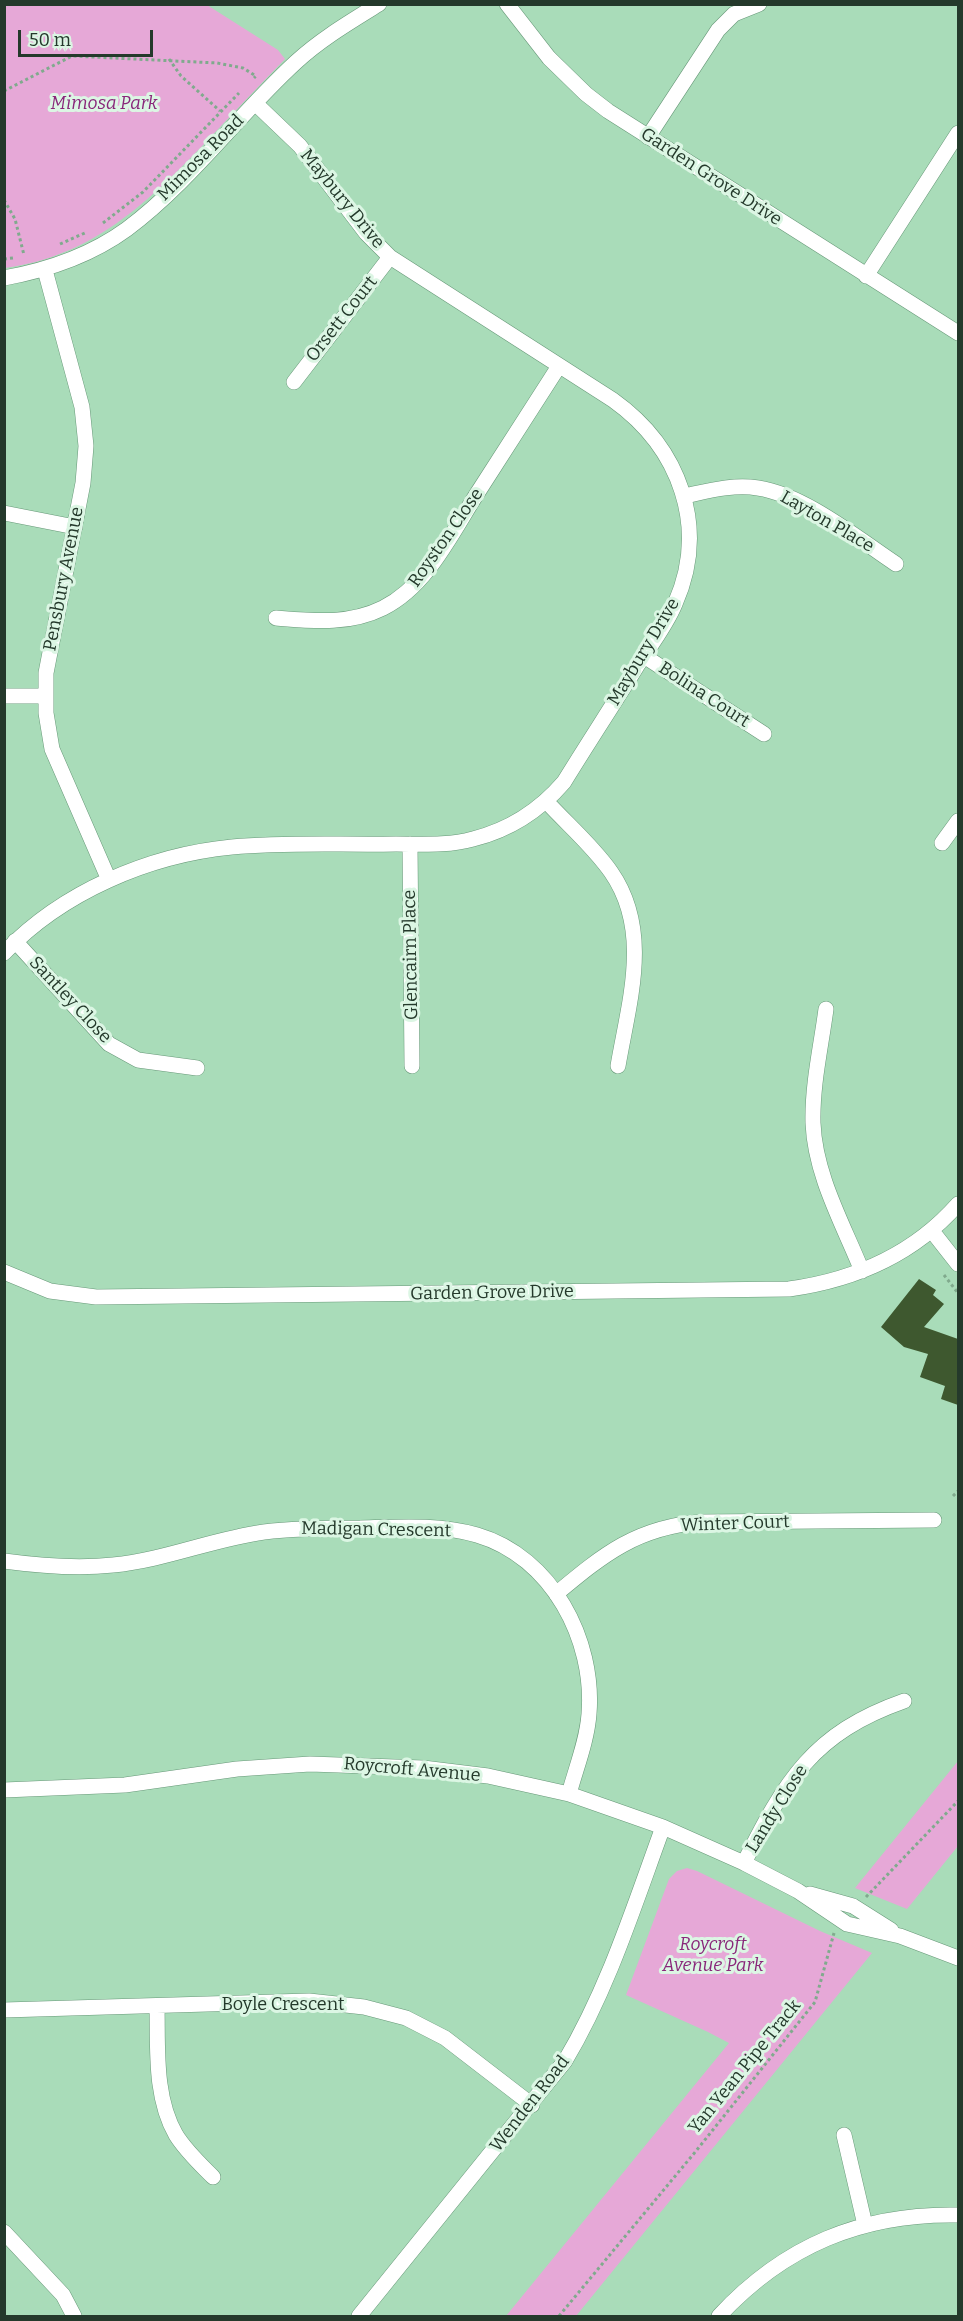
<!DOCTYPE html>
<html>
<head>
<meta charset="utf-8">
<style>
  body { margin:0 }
  #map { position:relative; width:963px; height:2321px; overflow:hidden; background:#a9dcb9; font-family:Bitter,serif }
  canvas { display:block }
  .frame { position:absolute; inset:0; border:6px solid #24392b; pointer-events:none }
  .scale { position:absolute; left:18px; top:30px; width:135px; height:27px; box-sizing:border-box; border:3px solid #24392b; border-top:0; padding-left:8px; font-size:18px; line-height:21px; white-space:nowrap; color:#24392b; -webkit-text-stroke:4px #dcf6e4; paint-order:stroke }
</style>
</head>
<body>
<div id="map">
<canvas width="963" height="2321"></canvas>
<div class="frame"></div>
<div class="scale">50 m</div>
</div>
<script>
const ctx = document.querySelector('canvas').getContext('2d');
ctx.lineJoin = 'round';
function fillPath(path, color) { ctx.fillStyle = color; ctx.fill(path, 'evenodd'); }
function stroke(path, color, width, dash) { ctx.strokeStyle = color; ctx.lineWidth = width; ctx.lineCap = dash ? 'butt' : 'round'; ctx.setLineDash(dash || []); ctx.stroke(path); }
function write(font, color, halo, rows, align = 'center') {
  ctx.font = font + ' Bitter,serif'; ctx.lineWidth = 6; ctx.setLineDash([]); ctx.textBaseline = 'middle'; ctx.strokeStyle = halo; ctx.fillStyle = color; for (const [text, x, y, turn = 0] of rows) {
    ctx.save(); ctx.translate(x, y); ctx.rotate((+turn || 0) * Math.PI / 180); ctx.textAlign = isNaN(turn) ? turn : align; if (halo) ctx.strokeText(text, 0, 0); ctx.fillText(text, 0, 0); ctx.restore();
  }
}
fillPath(new Path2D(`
  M 4,5 L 207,5 L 278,50 L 285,59 C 258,87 232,114 206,142 C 147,203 93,256 5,268 Z
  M 958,1761 L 958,1846 L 907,1909 L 855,1888 Z
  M 687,1868 L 697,1871 L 820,1931 L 872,1953 L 576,2316 L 506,2316 L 729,2043 L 708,2032 L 626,1995 L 669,1879 L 677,1871 Z`), '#e6a8d7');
fillPath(new Path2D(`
  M 919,1279 L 936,1290 L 933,1295 L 944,1304 L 924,1327 L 958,1339 L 958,1405 L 941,1399 L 945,1386 L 920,1377 L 928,1354 L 904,1347 L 881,1327 Z`), '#3e582f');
const street = new Path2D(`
  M 507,4 L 549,58 L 586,94 L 608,111 L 958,333
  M 648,137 L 718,30 L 734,14 L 759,4
  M 45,270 L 82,407 L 86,446 L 83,483 L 46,673 L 46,713 L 52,749 L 109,880
  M 866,276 L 958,133
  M 4,278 C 48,270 90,256 127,229 C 190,182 238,115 296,62 C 321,39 350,22 379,4
  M 294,382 L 390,257
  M 684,496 C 708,491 733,484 758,488 C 804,495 857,538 896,564
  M 4,513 L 75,527
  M 276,618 C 313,621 349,625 383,608 C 429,585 453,530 480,489 C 506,448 533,407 559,366
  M 644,656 L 764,734
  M 4,696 L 45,696
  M 546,801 C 567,824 593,846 611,872 C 652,931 629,1001 618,1066
  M 942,843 L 958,821
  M 410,844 L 412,1066
  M 15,941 L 109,1044 L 138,1060 L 197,1068
  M 4,953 C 62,892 149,855 232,847 C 286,842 341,845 396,844 C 421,844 448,846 473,839 C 509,830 540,810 564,782 C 588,743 613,705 637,666 C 650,646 666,626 675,604 C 709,527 680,448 613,400 L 390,257 L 366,233 L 300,146 L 255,103
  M 826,1009 C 821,1047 812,1085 813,1123 C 815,1175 843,1224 862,1271
  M 932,1231 L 958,1264
  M 4,1272 L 50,1291 L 96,1297 L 789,1289 C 854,1280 914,1254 958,1204
  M 4,1561 C 41,1566 77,1569 113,1565 C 165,1560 213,1539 264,1532 C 296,1528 328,1528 360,1528 C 399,1527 439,1524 477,1535 C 552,1557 595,1640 589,1714 C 587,1741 576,1768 569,1794
  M 556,1594 C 604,1554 637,1527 702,1522 L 934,1520
  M 4,1790 L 125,1785 L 237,1769 L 310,1764 L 423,1768 L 488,1776 L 569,1794 L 663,1827 L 744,1863 L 798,1891 L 847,1924 L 900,1936 L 958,1958
  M 744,1863 C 785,1781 813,1733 904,1701
  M 810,1894 L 853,1906 L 891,1930
  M 157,2006 C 158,2048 154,2097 176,2135 C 186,2151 200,2164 213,2177
  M 4,2010 L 309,2001 L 364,2007 L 406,2018 L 445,2038 L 532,2105
  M 844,2135 L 865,2225
  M 4,2232 L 63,2295 L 74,2316
  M 359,2316 L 565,2061 C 608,1989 634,1906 663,1827
  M 719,2316 C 784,2246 862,2213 958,2215`);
stroke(street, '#679878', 16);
stroke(new Path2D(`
  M 169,59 L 181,76 L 220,111
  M 4,91 L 72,56 L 217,63 L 243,68 L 256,76 L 254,78
  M 4,200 L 15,219 L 24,255
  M 103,223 L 143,192 L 239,93
  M 60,244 L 87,232
  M 4,259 L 13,258
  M 944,1275 L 958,1293
  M 953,1496 L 958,1491
  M 866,1897 L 958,1801
  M 559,2316 L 696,2151 L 815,2002 L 834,1933`), '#80aa8d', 3, [3, 3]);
stroke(street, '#fff', 15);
write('italic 18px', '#89277a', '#dcf6e4', [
  ["Mimosa Park",104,104],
  ["Roycroft",713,1945],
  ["Avenue Park",713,1966]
]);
write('18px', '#24392b', '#dcf6e4', [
  ["Mimosa Road",201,158,-45],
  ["Garden Grove Drive",711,177,33],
  ["Maybury Drive",342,199,51],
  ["Orsett Court",342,319,-52],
  ["Layton Place",827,522,30],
  ["Royston Close",446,538,-55],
  ["Pensbury Avenue",64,579,-79],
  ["Maybury Drive",644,652,-59],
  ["Bolina Court",704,695,33],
  ["Glencairn Place",411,955,-91],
  ["Santley Close",70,1000,47],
  ["Garden Grove Drive",492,1293,-1],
  ["Winter Court",735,1524,-2],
  ["Madigan Crescent",376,1530,1],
  ["Roycroft Avenue",412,1770,5],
  ["Landy Close",777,1809,-58],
  ["Boyle Crescent",283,2005],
  ["Yan Yean Pipe Track",745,2067,-51],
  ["Wenden Road",530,2104,-52]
]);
</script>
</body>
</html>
